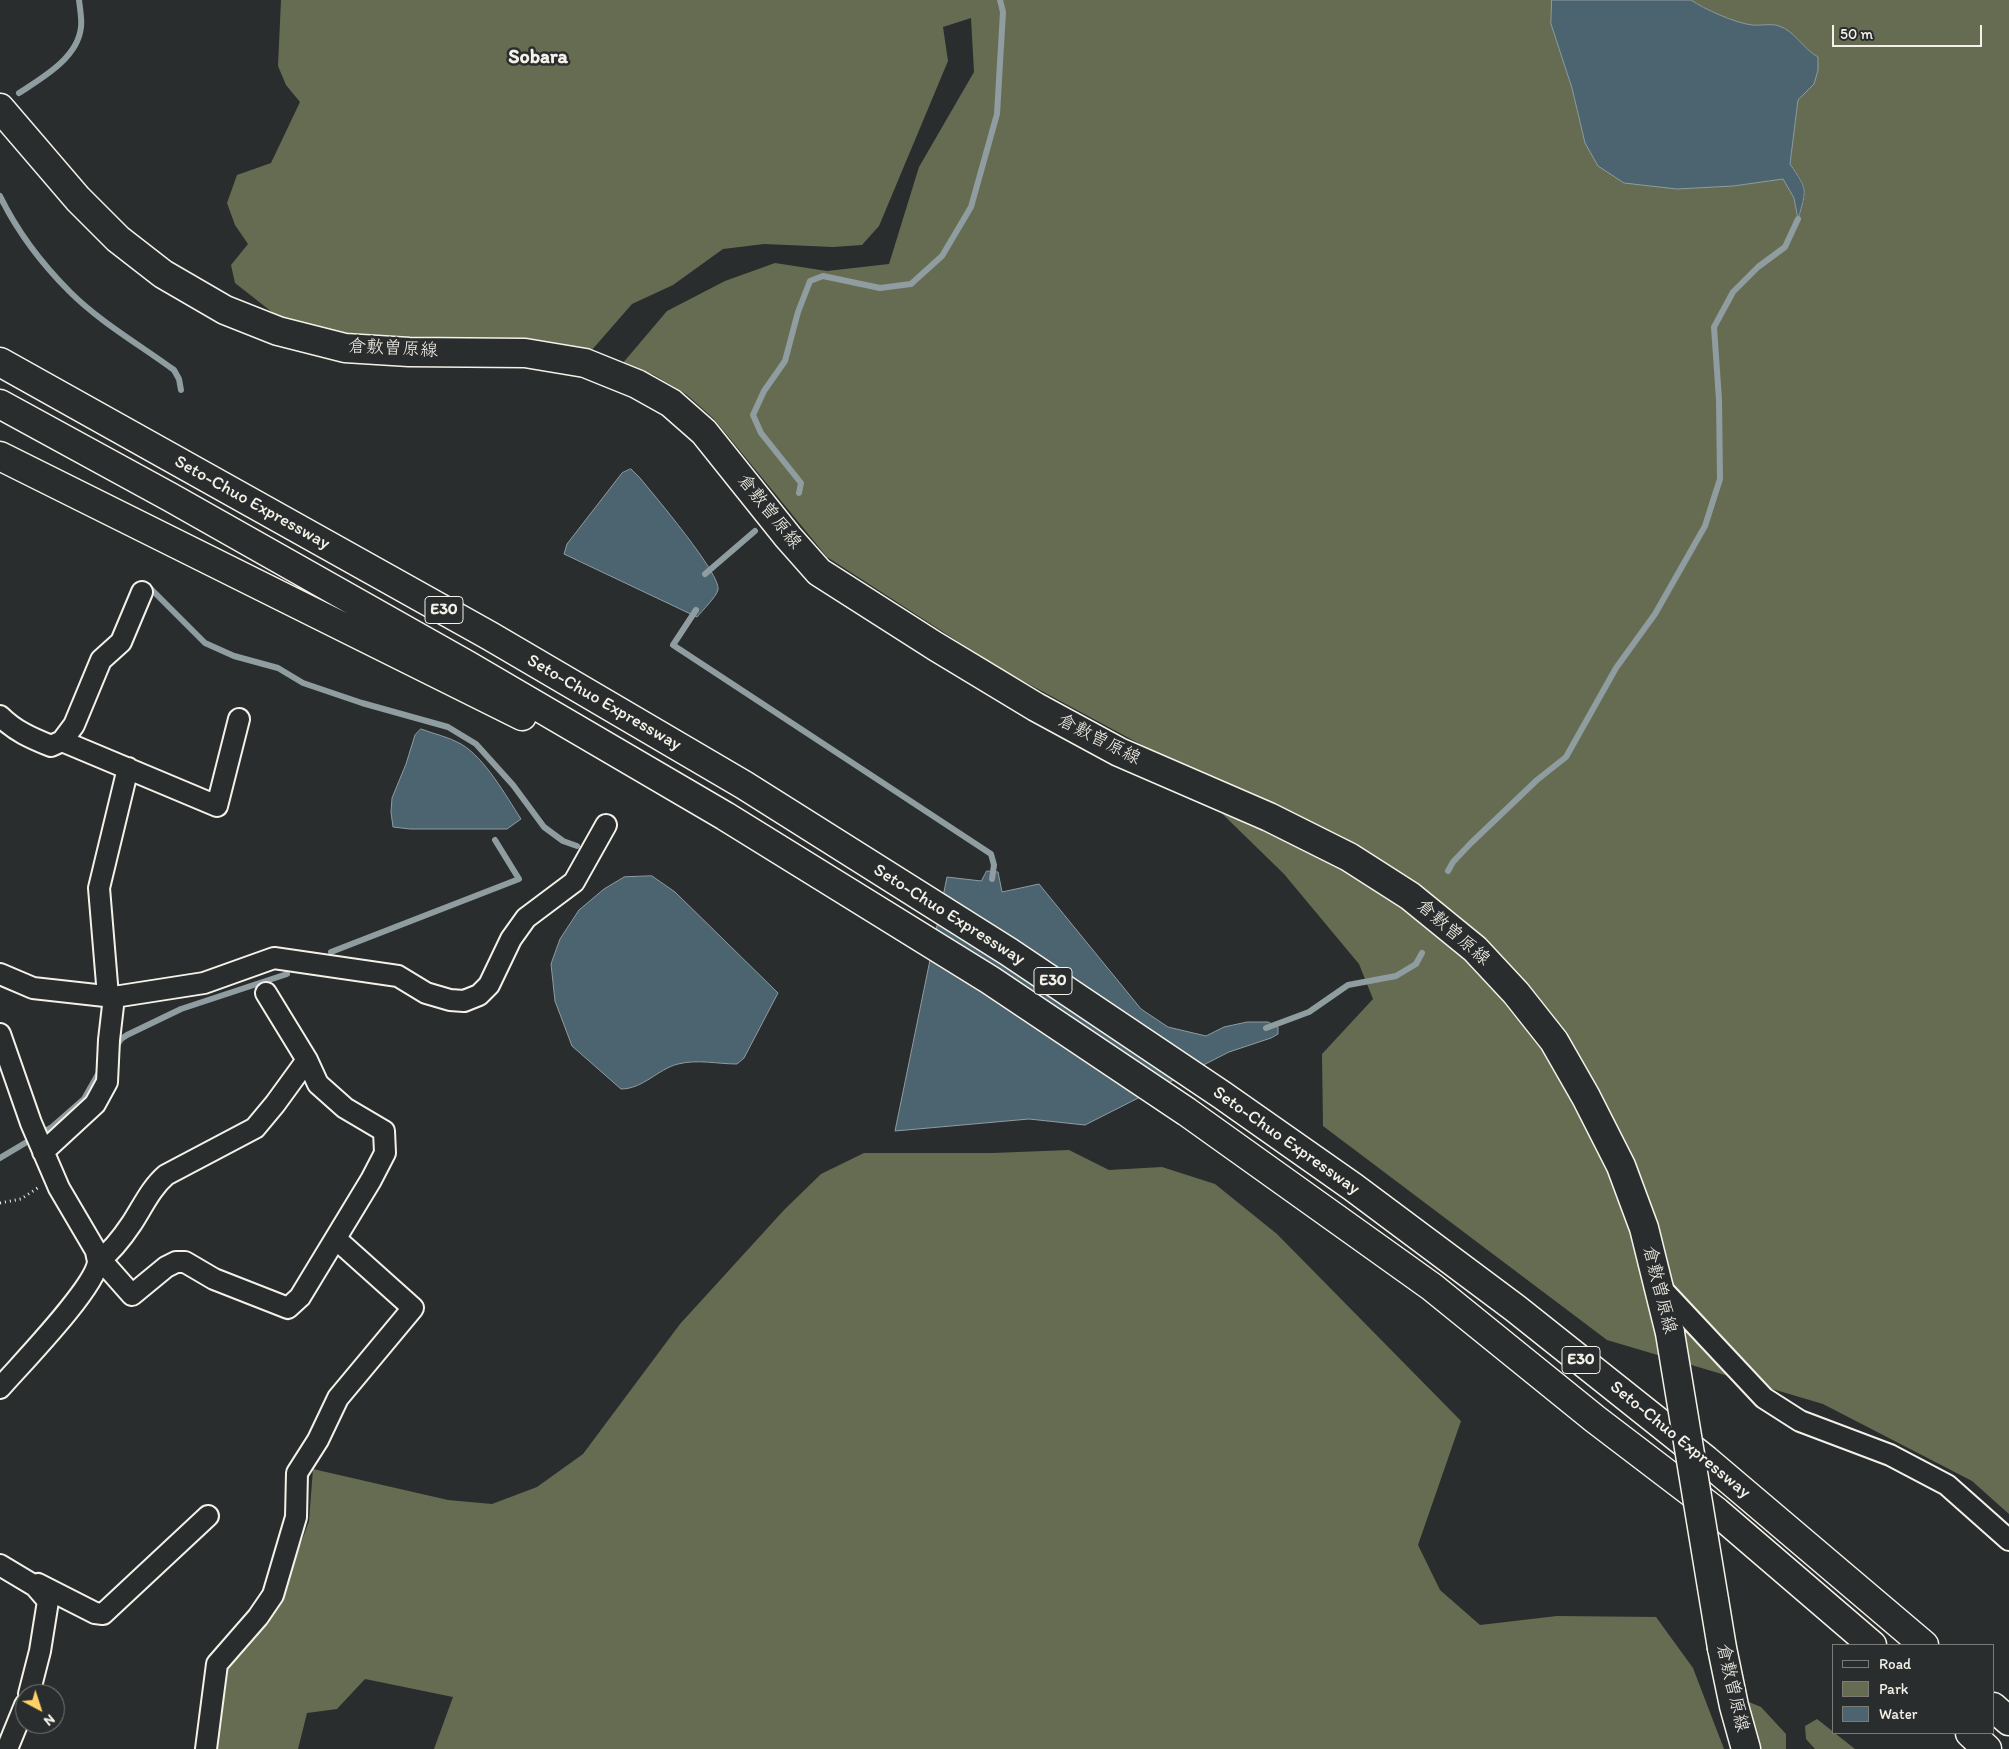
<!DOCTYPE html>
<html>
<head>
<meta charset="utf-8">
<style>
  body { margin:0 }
  #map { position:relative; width:2009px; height:1749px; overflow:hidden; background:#2a2d2e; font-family:Itim,sans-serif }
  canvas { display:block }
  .legend { position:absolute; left:1832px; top:1644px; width:162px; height:90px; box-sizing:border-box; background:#2a2d2e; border:1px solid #7b7b78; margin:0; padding:6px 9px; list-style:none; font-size:15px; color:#f4f1e8 }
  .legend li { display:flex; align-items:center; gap:10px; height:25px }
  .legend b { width:25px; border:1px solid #7b7b78 }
  .north { position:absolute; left:15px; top:1684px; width:50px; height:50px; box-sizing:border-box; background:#2a2d2e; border:1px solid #7b7b78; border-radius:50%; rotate:140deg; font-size:14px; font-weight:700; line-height:20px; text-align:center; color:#f4f1e8 }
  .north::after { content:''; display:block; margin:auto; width:18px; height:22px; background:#ffd166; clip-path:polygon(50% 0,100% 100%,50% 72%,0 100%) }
  .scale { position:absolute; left:1832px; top:25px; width:150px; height:22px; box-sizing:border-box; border:2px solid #f4f1e8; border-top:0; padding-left:6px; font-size:15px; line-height:18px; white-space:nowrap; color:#f4f1e8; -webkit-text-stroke:4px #2a2d2e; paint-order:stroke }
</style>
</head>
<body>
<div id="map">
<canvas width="2009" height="1749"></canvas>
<ul class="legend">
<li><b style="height:6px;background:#2a2d2e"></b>Road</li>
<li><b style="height:14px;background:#666c52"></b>Park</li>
<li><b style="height:14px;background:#4c6370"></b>Water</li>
</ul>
<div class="north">N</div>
<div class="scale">50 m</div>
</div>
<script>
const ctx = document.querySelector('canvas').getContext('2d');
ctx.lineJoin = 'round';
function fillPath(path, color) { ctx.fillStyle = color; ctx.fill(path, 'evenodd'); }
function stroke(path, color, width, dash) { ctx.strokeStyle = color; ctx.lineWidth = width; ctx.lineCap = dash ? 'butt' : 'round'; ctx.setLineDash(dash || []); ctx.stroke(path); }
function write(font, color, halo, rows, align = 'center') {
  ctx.font = font + ' Itim,"Klee One",sans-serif'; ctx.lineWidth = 5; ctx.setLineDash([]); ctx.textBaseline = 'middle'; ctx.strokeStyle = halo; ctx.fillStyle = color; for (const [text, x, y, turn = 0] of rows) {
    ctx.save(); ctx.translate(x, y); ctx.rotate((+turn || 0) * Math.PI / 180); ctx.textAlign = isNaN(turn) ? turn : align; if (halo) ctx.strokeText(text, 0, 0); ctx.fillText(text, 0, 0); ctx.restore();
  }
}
fillPath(new Path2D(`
  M 281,0 L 1552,0 L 1551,24 L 1572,88 L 1585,143 L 1733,186 L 1783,178 L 1794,198 L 1798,218 C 1809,190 1807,187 1790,164 L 1798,100 L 1814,84 L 1818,57 C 1803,49 1795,31 1779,26 C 1771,23 1760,26 1752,25 C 1735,23 1705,9 1691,0 L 2009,0 L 2009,1514 L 1972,1481 L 1823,1404 L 1607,1340 L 1323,1126 L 1322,1054 L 1373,999 L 1359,964 L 1284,874 L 1164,757 L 999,668 L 827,557 L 714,419 L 686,394 L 654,375 L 622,364 L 667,311 L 725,281 L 775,263 L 827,271 L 889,264 L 919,167 L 974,72 L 971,18 L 943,27 L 948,61 L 879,226 L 862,245 L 833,247 L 764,244 L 723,249 L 673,285 L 632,304 L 591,351 L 391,345 L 277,316 L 235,283 L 231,265 L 248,244 L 235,225 L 227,203 L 237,175 L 271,163 L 300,102 L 286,85 L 278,66 Z
  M 1069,1150 L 1109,1170 L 1162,1167 L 1215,1184 L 1277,1234 L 1461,1421 L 1418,1545 L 1440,1590 L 1480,1625 L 1557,1616 L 1656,1617 L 1693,1668 L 1724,1749 L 434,1749 L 453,1697 L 365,1679 L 337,1709 L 307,1713 L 298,1749 L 214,1749 L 226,1672 L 278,1606 L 309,1521 L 313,1469 L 448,1500 L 492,1504 L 537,1487 L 583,1454 L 680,1324 L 784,1210 L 821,1174 L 864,1153 L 993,1153 Z
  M 1749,1702 L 1761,1707 L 1786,1734 L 1786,1749 L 1757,1749 L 1747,1715 Z
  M 1817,1719 L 1855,1749 L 1815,1749 L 1806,1739 L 1805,1726 Z`), '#666c52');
const water = new Path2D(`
  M 1552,0 L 1691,0 C 1704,9 1735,23 1752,25 C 1760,26 1771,23 1779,26 C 1795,31 1803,49 1818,57 L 1818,70 L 1814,84 L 1798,100 L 1790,164 C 1808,190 1807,189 1798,219 L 1794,198 L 1783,179 L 1733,186 L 1677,189 L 1624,183 L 1598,166 L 1585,143 L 1572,88 L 1551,24 Z
  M 631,469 L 640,478 C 653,494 722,575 718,590 C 716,597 702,611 697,617 L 564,554 L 567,544 L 622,473 Z
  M 421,729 C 434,734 449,737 461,744 C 485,758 506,796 521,819 L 507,829 L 410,829 L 393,827 L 391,812 L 392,798 L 406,764 L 415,735 Z
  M 987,871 L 998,872 L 1002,892 L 1039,884 L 1141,1009 L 1168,1027 L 1206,1036 L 1224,1027 L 1247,1022 L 1268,1022 L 1278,1027 L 1278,1034 L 1271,1038 L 1229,1052 L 1085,1125 L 1029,1119 L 895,1131 L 947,877 L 981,881 Z
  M 652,876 L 675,892 L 778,993 L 744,1058 L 737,1064 C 717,1064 698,1059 678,1064 C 658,1069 643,1089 621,1089 L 572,1046 L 555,1001 L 551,964 L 560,939 L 579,910 L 604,889 L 624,877 Z`);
fillPath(water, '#4c6370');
stroke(water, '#8f9ca0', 1);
stroke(new Path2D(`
  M 19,93 C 42,78 78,58 81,27 C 82,19 80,9 79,0
  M 0,196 C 17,231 42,264 70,292 C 100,322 140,345 174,370 L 179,379 L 181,390
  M 799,493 L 801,483 L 761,433 L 753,415 L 764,391 L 785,361 L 798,312 L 810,281 L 823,276 L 880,288 L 911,284 L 942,256 L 971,207 L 997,114 L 1003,12 L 1000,0
  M 705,574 L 755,531
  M 150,588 L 205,643 L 234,656 L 278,668 L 303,683 L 362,703 L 448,727 L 476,744 L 513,785 L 544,827 L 563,841 L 577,846
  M 696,610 L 673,645 L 991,854 L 994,865 L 992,879
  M 1448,871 L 1453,862 L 1471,843 L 1537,780 L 1566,757 L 1616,668 L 1655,614 L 1705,526 L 1720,479 L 1719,400 L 1714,327 L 1733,292 L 1758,267 L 1785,247 L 1798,219
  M 331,952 L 519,879 L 495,840
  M 1266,1028 L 1309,1012 L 1348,985 L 1396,976 L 1416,964 L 1422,953
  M 115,1048 L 121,1039 L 127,1035 L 181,1009 L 287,974
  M 0,1158 L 52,1127 L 84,1099 L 101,1069`), '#8f9ca0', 6);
const street = new Path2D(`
  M 0,716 C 15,731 31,738 51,746 L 62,741 L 217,806 L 239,719
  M 62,741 L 74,725 L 101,660 L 121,642 L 142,592
  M 0,974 L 33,988 L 114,997
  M 108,996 L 99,888 L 128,768
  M 0,1034 L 31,1123 L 59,1188 L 96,1251 C 96,1254 98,1259 98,1262 C 95,1288 20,1365 0,1388
  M 43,1152 L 95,1104 L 107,1082 L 109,1040 L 114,997 L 204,983 L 274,958 L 398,976 L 426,993 L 450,1000 L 464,1001 L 479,995 L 489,985 L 511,939 L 526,918 L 574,882 L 606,825
  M 101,1260 L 132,1295 L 166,1267 L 176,1262 L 185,1262 L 214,1279 L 288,1308 L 300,1297 L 371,1180 L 385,1153 L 384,1131 L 345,1108 L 318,1084 L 307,1060 L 266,993
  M 98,1262 C 112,1251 122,1238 132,1223 C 143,1206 151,1188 166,1175 L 255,1128 L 275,1104 L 307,1060
  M 1660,1287 L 1764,1398 L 1800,1421 L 1890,1455 L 1947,1485 L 2009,1540
  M 0,1565 L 35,1586 L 48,1601 L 40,1651 L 29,1694
  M 35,1586 L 38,1584 L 95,1613 L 103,1614 L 208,1516
  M 7,1749 L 25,1705
  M 206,1749 L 217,1664 L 258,1617 L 273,1595 L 296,1517 L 297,1473 L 318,1440 L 338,1398 L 413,1308 L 336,1239`);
const secondary = new Path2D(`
  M 0,108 L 78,199 L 118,239 L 163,274 L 225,310 L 278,331 L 345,348 L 409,352 L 525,353 L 585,363 L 637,384 L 671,403 L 704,432 L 788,537 L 819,572 L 935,646 L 1036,707 L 1119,752 L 1269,817 L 1349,857 L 1410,896 L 1475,949 L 1516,993 L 1554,1041 L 1586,1097 L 1621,1166 L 1644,1228 L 1670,1333
  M 1722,1648 L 1734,1706 L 1746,1749`);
const highway = new Path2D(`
  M 0,362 L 490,636 L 744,785 L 1009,952 L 1222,1095 L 1353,1187 L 1515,1308 L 1706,1460 L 1924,1645
  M 0,404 L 170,497 L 467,665 L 725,816 L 990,980 L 1187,1112 L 1432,1287 L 1595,1419 L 1717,1512 L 1872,1645
  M 0,456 L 522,716
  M 1993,1707 L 2009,1721
  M 1970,1733 L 1987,1749`);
stroke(street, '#f4f1e8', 24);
stroke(secondary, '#f4f1e8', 31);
stroke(highway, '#f4f1e8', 31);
stroke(new Path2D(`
  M 0,1203 L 21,1199 L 39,1187`), '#f4f1e8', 3, [1, 4]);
stroke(street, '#2a2d2e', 20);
stroke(secondary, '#2a2d2e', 28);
stroke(highway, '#2a2d2e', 28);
const secondaryBridge = new Path2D(`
  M 1670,1333 L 1722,1648`);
stroke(secondaryBridge, '#f4f1e8', 31, []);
stroke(secondaryBridge, '#2a2d2e', 28);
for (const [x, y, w] of [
  [444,610,38],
  [1053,981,38],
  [1581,1360,38]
]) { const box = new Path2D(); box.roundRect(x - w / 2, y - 13.5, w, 27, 4); ctx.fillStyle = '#2a2d2e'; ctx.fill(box); stroke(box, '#f4f1e8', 1); }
write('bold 16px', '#f4f1e8', null, [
  ["E30",444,610],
  ["E30",1053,981],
  ["E30",1581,1360]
]);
write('18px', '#f4f1e8', '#2a2d2e', [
  ["倉敷曽原線",393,349,3],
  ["Seto-Chuo Expressway",252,503,29],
  ["倉敷曽原線",769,512,51],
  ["Seto-Chuo Expressway",604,703,30],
  ["倉敷曽原線",1099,740,27],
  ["Seto-Chuo Expressway",949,915,32],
  ["倉敷曽原線",1453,933,41],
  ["Seto-Chuo Expressway",1286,1141,35],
  ["倉敷曽原線",1659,1290,76],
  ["Seto-Chuo Expressway",1680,1440,39],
  ["倉敷曽原線",1732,1688,77]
]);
write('bold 20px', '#f4f1e8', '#2a2d2e', [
  ["Sobara",538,58]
]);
</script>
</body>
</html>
